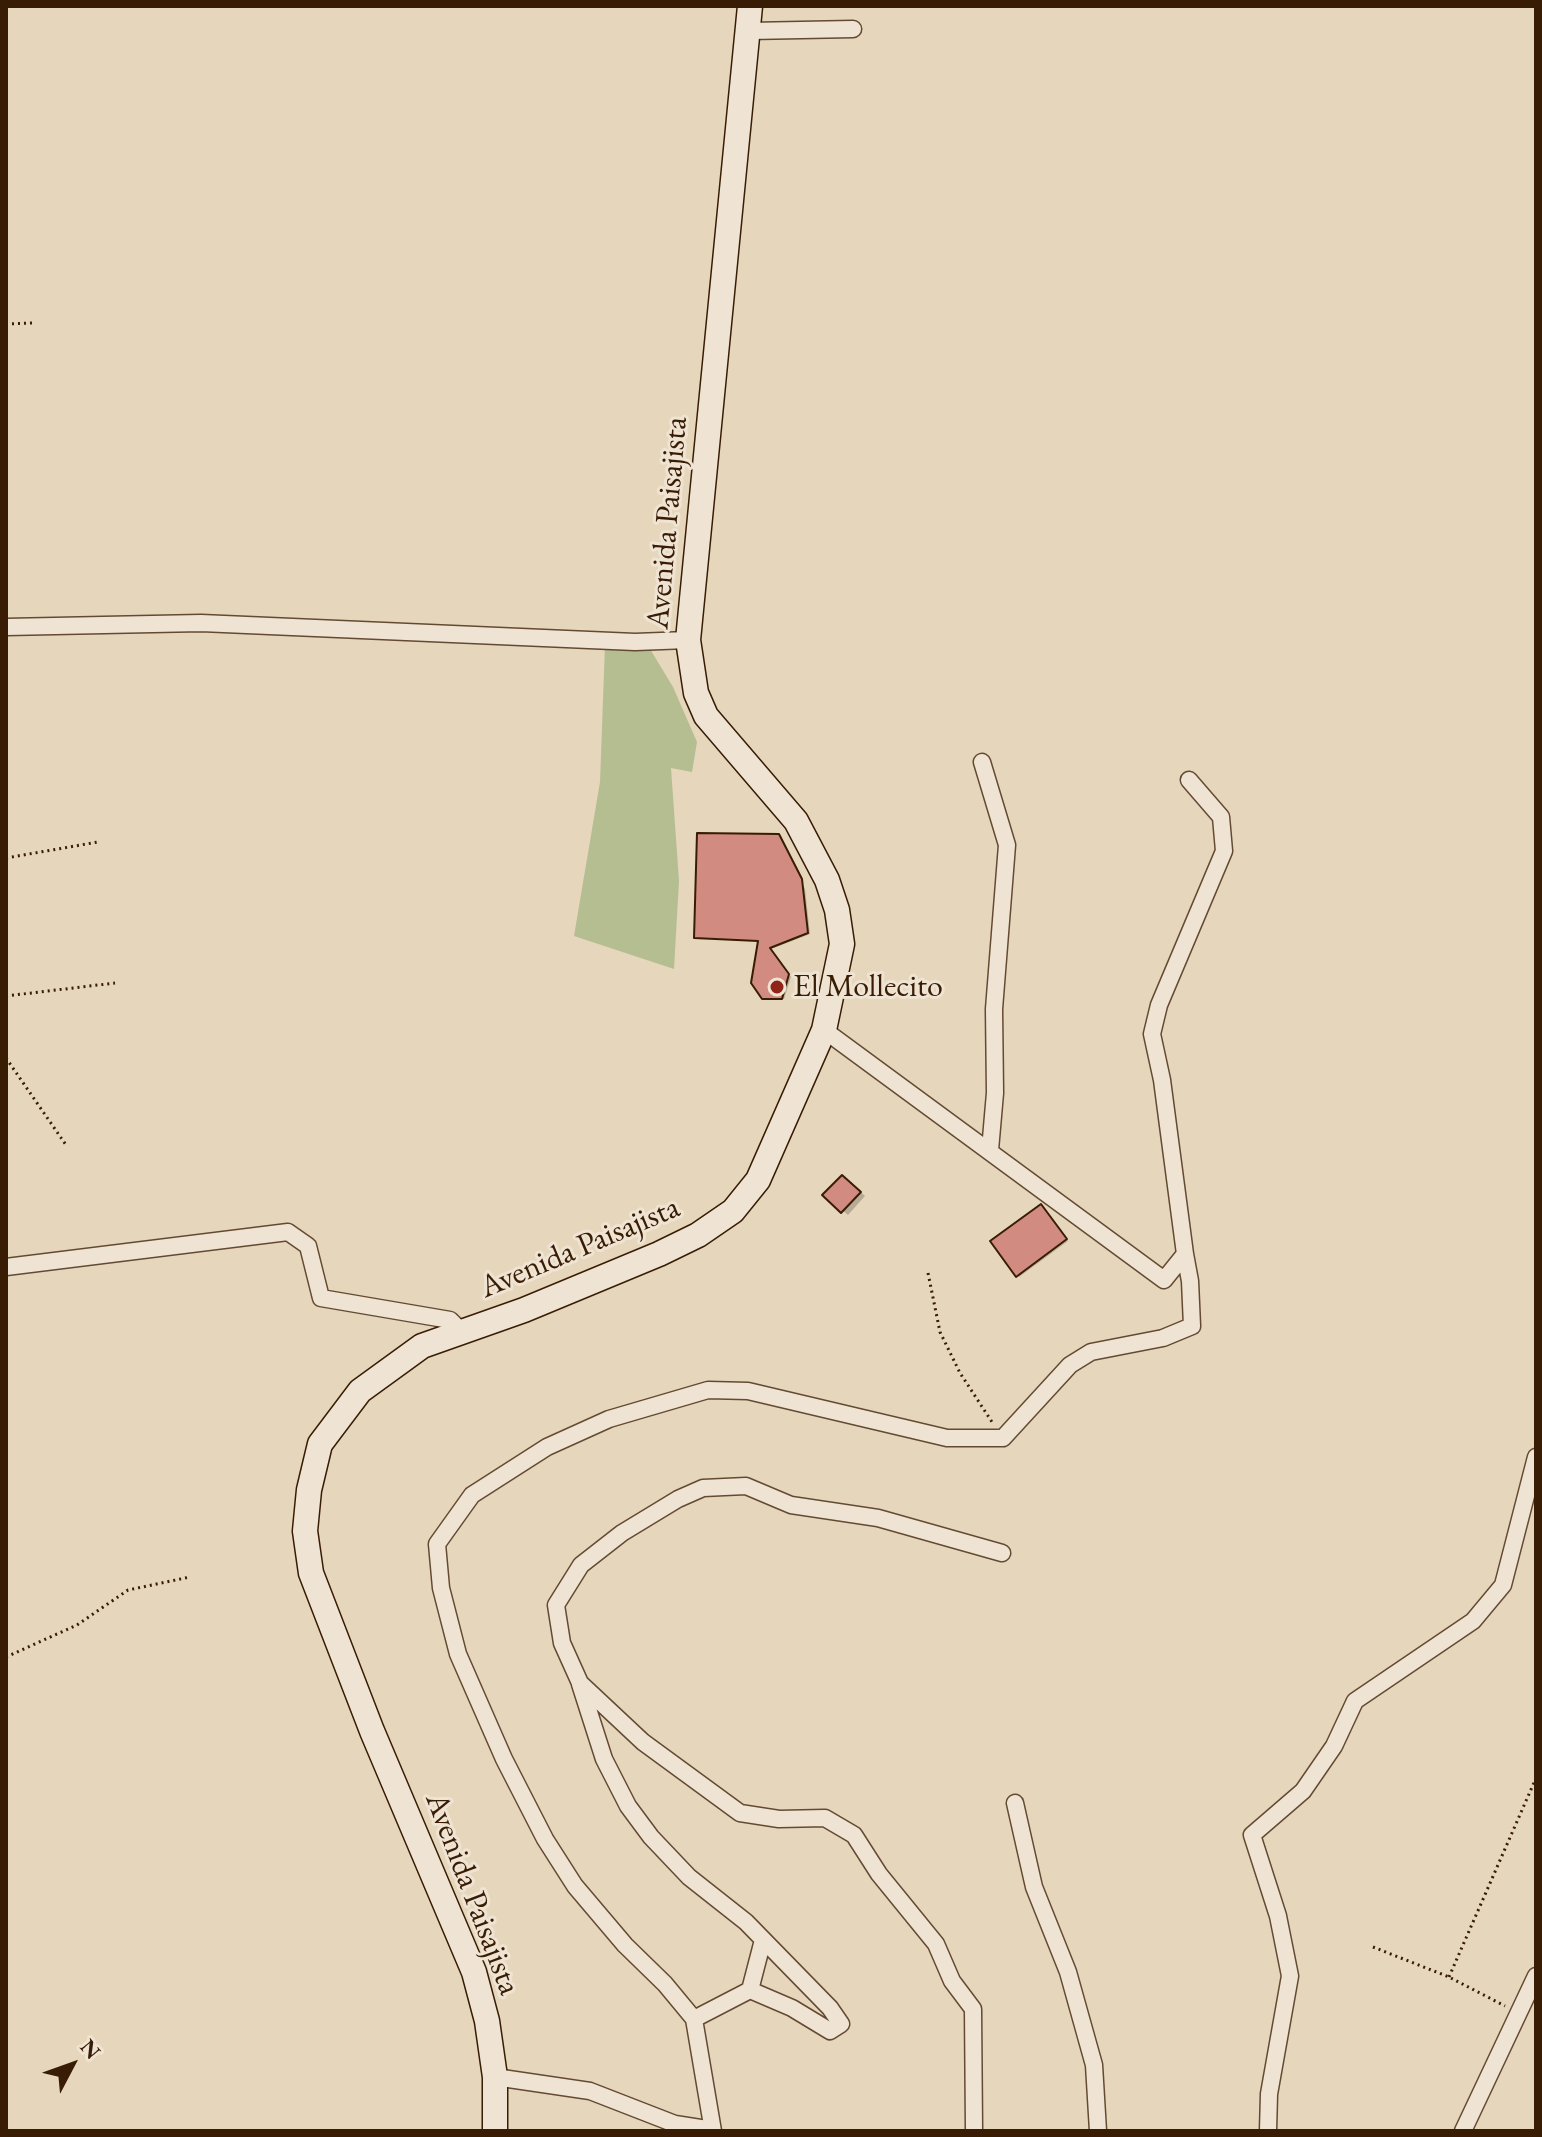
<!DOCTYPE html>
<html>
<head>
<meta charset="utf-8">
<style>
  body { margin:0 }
  #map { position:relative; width:1542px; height:2137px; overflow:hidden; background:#e6d6bb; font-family:"EB Garamond",serif }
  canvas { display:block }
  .frame { position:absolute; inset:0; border:8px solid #381c04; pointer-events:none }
  .north { position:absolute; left:32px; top:2025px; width:80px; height:80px; -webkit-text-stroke:6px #efe4d3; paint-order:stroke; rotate:49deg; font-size:22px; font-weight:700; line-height:32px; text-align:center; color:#381c04 }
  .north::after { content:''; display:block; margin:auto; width:28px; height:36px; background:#381c04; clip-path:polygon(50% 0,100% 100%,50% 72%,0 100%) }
</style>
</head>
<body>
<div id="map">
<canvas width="1542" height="2137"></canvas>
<div class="frame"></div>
<div class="north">N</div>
</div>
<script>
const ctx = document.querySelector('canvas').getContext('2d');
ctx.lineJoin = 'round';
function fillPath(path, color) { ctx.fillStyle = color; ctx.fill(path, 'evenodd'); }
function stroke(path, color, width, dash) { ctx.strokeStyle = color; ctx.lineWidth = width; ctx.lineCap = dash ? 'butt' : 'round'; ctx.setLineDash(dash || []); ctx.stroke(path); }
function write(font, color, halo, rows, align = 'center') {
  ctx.font = font + ' "EB Garamond",serif'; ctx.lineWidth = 6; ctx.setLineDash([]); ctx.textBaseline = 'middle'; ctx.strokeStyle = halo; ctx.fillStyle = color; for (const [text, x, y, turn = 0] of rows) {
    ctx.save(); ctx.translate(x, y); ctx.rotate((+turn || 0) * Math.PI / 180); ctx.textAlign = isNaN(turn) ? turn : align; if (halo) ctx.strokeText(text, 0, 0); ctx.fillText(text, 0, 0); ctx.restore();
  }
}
fillPath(new Path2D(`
  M 647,644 L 673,687 L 697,742 L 692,772 L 671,768 L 679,881 L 674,969 L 574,936 L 600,782 L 605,645 Z`), '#b5be90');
fillPath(new Path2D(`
  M 778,836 L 805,889 L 810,934 L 771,949 L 791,977 L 784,999 L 766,999 L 763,998 L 760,941 L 696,937 Z
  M 847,1180 L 865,1196 L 848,1215 L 825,1195 Z
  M 1043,1207 L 1068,1241 L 1019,1277 L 1018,1275 Z`), '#0003');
const building = new Path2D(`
  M 697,833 L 779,834 L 802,879 L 808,933 L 770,948 L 789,974 L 782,999 L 762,999 L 751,983 L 758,941 L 694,938 Z
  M 842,1175 L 861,1192 L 841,1213 L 822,1195 Z
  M 1041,1204 L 1067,1239 L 1016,1277 L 990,1241 Z`);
fillPath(building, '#d28b80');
stroke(building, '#381c04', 2);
const street = new Path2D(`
  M 749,31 L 853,29
  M 6,627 L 201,623 L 635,642 L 688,640
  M 982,762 L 1007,845 L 994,1009 L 995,1093 L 990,1150
  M 824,1030 L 1164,1280 L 1185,1254 L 1162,1080 L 1152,1034 L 1159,1005 L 1224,851 L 1221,817 L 1189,780
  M 6,1267 L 288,1232 L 308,1246 L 321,1298 L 450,1320 L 462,1332
  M 580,1684 L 604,1759 L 628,1806 L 651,1837 L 689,1877 L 746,1922 L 830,2008 L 841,2024 L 830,2031 L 792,2008 L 750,1990 L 694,2019
  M 1015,1803 L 1034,1887 L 1068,1972 L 1094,2065 L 1098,2131
  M 750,1990 L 763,1940
  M 495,2077 L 590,2091 L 675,2124 L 713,2130
  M 713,2131 L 694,2019 L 665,1984 L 625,1945 L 575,1886 L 545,1839 L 504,1759 L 458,1654 L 441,1588 L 437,1544 L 472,1495 L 547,1447 L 609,1419 L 708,1390 L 748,1391 L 947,1438 L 1003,1438 L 1070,1365 L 1091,1352 L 1163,1338 L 1192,1326 L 1190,1281 L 1185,1254
  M 974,2131 L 973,2009 L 952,1981 L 936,1944 L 879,1874 L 854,1835 L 825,1818 L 779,1819 L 740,1813 L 643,1742 L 580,1683 L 562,1643 L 556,1605 L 581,1565 L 622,1533 L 678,1499 L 703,1488 L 746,1486 L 791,1505 L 878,1518 L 1002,1553
  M 1268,2131 L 1269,2094 L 1290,1976 L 1278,1916 L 1252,1835 L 1303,1791 L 1334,1746 L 1355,1701 L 1473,1621 L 1503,1585 L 1536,1457
  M 1463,2131 L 1536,1976`);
const secondary = new Path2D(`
  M 495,2131 L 495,2077 L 487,2021 L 474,1972 L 372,1731 L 311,1573 L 305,1531 L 309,1490 L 320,1444 L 360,1391 L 422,1346 L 524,1310 L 659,1254 L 698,1235 L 733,1211 L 758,1180 L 824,1030 L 842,944 L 837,910 L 827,880 L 796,821 L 706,716 L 696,693 L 688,640 L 750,6`);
stroke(street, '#644a32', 19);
stroke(secondary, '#381c04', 27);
stroke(new Path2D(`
  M 6,111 L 8,111
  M 6,324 L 32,323
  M 6,858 L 98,842
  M 6,996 L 115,983
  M 6,1058 L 66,1145
  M 928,1273 L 940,1332 L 960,1373 L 992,1422
  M 6,1657 L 77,1625 L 128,1590 L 190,1577
  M 1373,1947 L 1449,1977 L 1505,2006
  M 1449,1977 L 1536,1778`), '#381c04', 3, [2, 4]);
stroke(street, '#efe4d3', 16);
stroke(secondary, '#efe4d3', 24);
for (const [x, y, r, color] of [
  [777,987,8,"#8f2418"]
]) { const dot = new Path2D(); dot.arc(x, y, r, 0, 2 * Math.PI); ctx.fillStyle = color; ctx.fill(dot); stroke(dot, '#efe4d3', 3); }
write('32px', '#381c04', '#efe4d3', [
  ["Avenida Paisajista",668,523,-85],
  ["Avenida Paisajista",580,1248,-23],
  ["Avenida Paisajista",472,1894,69]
]);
write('32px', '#381c04', '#efe4d3', [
  ["El Mollecito",793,987]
], 'left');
</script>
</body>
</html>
